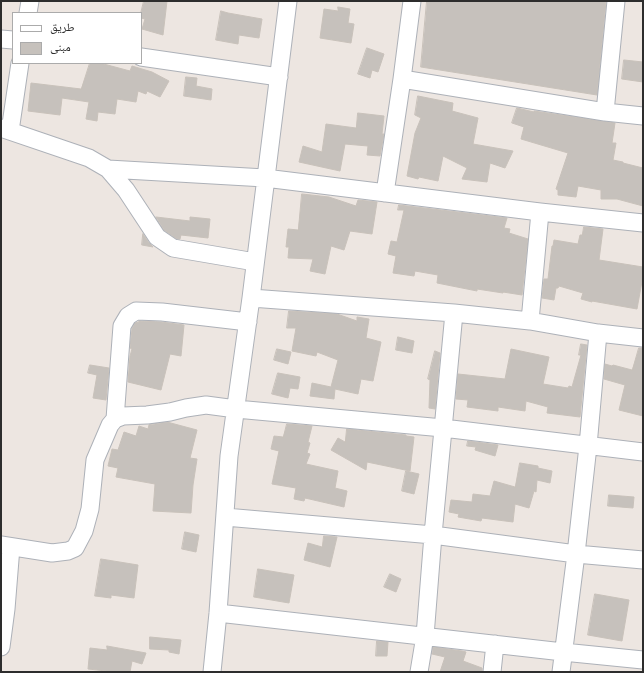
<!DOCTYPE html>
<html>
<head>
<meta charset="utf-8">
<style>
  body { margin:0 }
  #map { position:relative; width:644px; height:673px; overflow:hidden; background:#ede6e1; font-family:Mulish,"Noto Naskh Arabic",sans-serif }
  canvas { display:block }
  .frame { position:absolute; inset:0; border:2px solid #2d2d2d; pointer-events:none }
  .legend { position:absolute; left:12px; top:12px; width:130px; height:52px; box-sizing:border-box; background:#fff; border:1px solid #ababab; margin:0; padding:5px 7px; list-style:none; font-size:12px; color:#2d2d2d }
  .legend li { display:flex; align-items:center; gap:8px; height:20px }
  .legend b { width:20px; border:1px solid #ababab }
</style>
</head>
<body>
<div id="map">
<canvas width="644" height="673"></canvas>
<div class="frame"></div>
<ul class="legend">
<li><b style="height:5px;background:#fff"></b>طريق</li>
<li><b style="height:11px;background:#c6c1bc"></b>مبنى</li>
</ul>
</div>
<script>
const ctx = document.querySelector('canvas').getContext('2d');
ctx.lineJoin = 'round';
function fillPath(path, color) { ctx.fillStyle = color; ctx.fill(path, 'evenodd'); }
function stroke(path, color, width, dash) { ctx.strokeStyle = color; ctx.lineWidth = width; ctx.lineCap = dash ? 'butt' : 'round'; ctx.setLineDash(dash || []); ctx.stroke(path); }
const building = new Path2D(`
  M 144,1 L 167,1 L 163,35 L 142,29 L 145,19 L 141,18 L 141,12 Z
  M 427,1 L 606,1 L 597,95 L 421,67 Z
  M 338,7 L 350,9 L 348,23 L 354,24 L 351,43 L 320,38 L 324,9 L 338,11 Z
  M 221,11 L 228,13 L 262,19 L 259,38 L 239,35 L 238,44 L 216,40 Z
  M 367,48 L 384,54 L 378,72 L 372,70 L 370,78 L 358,74 Z
  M 624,60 L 643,62 L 643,82 L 622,79 Z
  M 90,63 L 100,63 L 130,71 L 132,66 L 152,72 L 169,81 L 160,97 L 147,91 L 146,94 L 138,91 L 136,102 L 117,99 L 115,114 L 98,112 L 97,121 L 86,119 L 89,102 L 62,98 L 60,115 L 28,111 L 31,83 L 81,89 Z
  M 186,77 L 197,78 L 196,86 L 212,89 L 211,100 L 184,96 Z
  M 418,96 L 453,103 L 452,111 L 478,118 L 473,144 L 513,151 L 505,168 L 490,163 L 487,182 L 462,179 L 467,168 L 443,156 L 438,181 L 419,177 L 418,179 L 407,176 L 415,133 L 421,118 L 415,115 Z
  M 517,108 L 534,112 L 534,111 L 615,123 L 612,143 L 616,143 L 613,160 L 623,162 L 623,163 L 643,168 L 643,206 L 617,199 L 601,199 L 601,190 L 578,186 L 576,197 L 558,195 L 558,190 L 556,189 L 568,153 L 521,139 L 524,127 L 512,123 Z
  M 358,113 L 384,116 L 382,134 L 384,134 L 380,156 L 367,155 L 368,146 L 345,144 L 340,171 L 299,162 L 303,146 L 322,152 L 326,124 L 356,128 Z
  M 302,194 L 329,197 L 356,206 L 358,200 L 377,202 L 372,234 L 350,231 L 344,250 L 331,246 L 325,274 L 310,271 L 313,259 L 288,258 L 289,247 L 286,247 L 288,229 L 298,230 Z
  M 399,205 L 507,218 L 504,228 L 510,229 L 509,233 L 528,239 L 522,295 L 503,292 L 503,293 L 477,289 L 477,291 L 437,283 L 438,275 L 415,271 L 414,276 L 393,273 L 396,256 L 388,254 L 391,241 L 397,242 L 404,210 L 398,210 Z
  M 156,217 L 190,221 L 190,217 L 210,219 L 208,238 L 181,235 L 180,239 L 177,239 L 164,230 Z
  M 584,227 L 603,229 L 599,260 L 643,267 L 643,276 L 637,309 L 592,301 L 592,302 L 581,299 L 583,293 L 559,286 L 558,288 L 556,288 L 554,300 L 542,298 L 544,279 L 548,279 L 552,246 L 553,246 L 554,240 L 578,244 L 580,235 L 582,235 Z
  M 143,234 L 149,243 L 153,247 L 142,245 Z
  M 289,311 L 337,314 L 357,321 L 357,317 L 369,319 L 366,338 L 381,342 L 373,381 L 361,379 L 358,394 L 335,389 L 334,399 L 310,396 L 312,383 L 331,387 L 338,360 L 317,352 L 316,356 L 292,351 L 296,328 L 287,328 Z
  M 139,321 L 161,322 L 184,325 L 181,356 L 170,354 L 161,390 L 128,382 L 130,356 L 132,349 L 130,348 L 132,329 L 135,323 L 139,322 Z
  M 398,337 L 414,341 L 412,353 L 396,350 Z
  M 581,344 L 587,345 L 580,417 L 547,413 L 548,407 L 526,401 L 525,411 L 498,407 L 498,411 L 467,407 L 468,400 L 456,399 L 458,374 L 505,379 L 511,349 L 549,357 L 543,384 L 568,388 L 569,386 L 572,387 L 581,355 L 579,355 Z
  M 639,348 L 643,348 L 643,416 L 619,410 L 625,385 L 604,379 L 605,364 L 612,366 L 613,365 L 632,370 Z
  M 277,349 L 291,352 L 288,364 L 274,360 Z
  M 435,351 L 440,353 L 435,409 L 429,408 L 430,380 L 428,379 Z
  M 90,365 L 109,368 L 106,400 L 93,398 L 97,375 L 88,373 Z
  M 278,373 L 300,377 L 298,389 L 290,388 L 288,398 L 272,394 Z
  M 167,422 L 197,430 L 190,458 L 197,459 L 193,485 L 191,513 L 153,511 L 155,484 L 116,477 L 118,468 L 108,466 L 112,449 L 118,450 L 124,432 L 136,436 L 139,426 L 148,429 L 149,425 Z
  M 287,424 L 312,426 L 308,442 L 310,443 L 307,453 L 310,454 L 306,464 L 338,471 L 335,488 L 347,491 L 344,507 L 305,498 L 304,501 L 294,499 L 296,488 L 272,484 L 279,451 L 271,449 L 274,436 L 283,437 Z
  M 347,429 L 406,435 L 406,436 L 414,437 L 410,471 L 367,462 L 366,470 L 331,450 L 338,438 L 345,442 Z
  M 468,441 L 498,445 L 495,456 L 475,450 L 476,447 L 467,446 Z
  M 520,463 L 538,466 L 538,468 L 552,471 L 550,483 L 537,480 L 536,492 L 534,491 L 529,508 L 515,504 L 513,522 L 482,518 L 481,521 L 458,517 L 459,514 L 449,512 L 451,500 L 472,502 L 473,494 L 490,496 L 494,481 L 515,487 Z
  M 406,471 L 419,474 L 414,494 L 402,491 Z
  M 609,495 L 634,497 L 633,508 L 608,506 Z
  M 185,532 L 199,535 L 196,552 L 182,549 Z
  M 324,536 L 337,537 L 330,567 L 304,560 L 308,543 L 322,547 Z
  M 101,559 L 138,565 L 134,598 L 111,595 L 111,598 L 95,596 Z
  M 258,569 L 294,575 L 289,603 L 254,597 Z
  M 390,574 L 401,579 L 396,592 L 384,587 Z
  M 595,594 L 629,600 L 622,641 L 588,635 Z
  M 150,637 L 181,640 L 179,654 L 169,652 L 169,650 L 150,649 Z
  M 377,641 L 388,642 L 387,656 L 376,656 Z
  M 107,646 L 146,653 L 142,664 L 132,661 L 130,672 L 115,672 L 88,669 L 90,648 L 107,650 Z
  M 433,647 L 462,651 L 466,652 L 463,661 L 482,668 L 482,672 L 440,672 L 445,657 L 432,654 Z`);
fillPath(building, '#c6c1bc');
stroke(building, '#c8c1ba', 1);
const minor = new Path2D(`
  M 28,13 L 30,1
  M 1,39 L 13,40
  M 141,57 L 279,77
  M 402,79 L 605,112 L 643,116
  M 605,112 L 616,1
  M 1,128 L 89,158 L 108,169 L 126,190 L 157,237 L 173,248 L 255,262
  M 10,131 L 20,63
  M 108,169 L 265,178 L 540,212 L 643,223
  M 385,193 L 402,79 L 412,1
  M 251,298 L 454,313 L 530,321 L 598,333 L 643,338
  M 530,321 L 540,212
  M 115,419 L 122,326 L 128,316 L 136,311 L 162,312 L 248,322
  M 225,517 L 433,535 L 576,554 L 643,560
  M 1,545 L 52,553 L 68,551 L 75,548 L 84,531 L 90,509 L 95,460 L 110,425 L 115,419 L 123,416 L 147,415 L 170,412 L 186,408 L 206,405 L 236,409 L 443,428 L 643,452
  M 218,613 L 563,652 L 643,660
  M 1,647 L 6,609 L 11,547
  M 212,672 L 218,613 L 229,456 L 251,298 L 288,1
  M 419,672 L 425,636 L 433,535 L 454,313
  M 492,672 L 495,644
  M 561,672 L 576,554 L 588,446 L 598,333`);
stroke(minor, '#adb1b8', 19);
stroke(minor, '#fff', 17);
</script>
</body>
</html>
